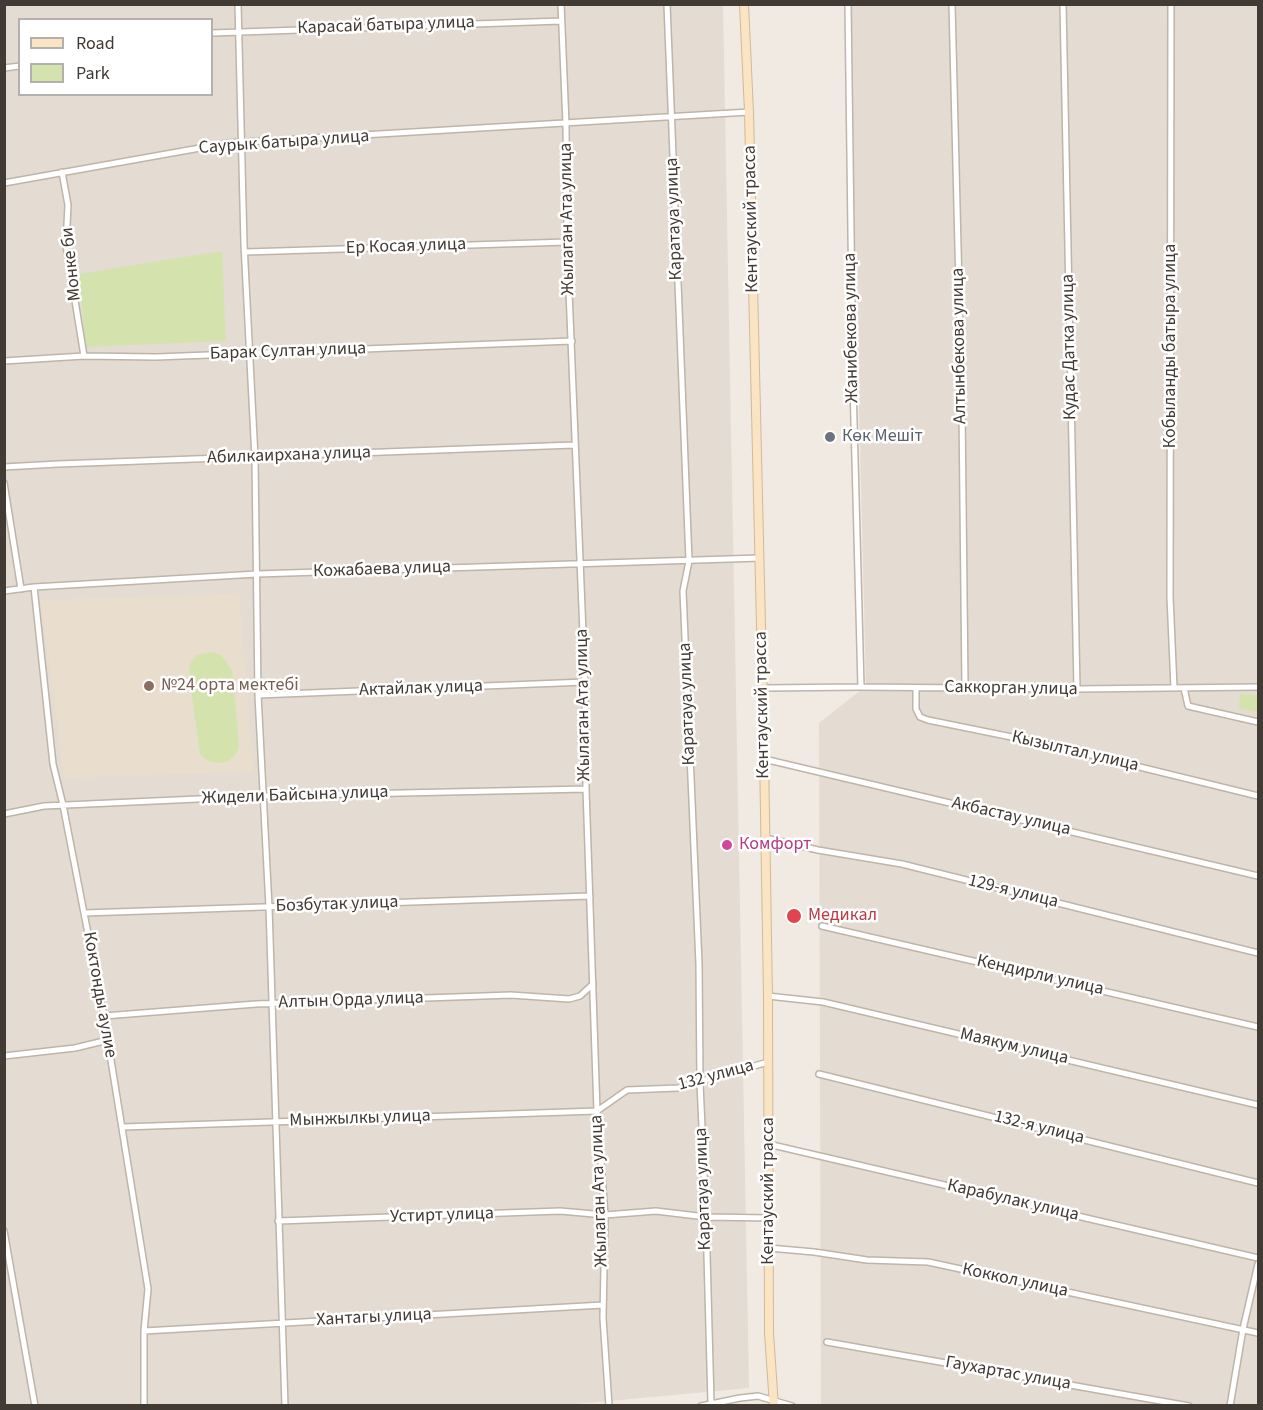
<!DOCTYPE html>
<html>
<head>
<meta charset="utf-8">
<style>
  body { margin:0 }
  #map { position:relative; width:1263px; height:1410px; overflow:hidden; background:#f1eae3; font-family:"Source Sans 3",sans-serif }
  canvas { display:block }
  .frame { position:absolute; inset:0; border:6px solid #423a34; pointer-events:none }
  .legend { position:absolute; left:18px; top:18px; width:195px; height:78px; box-sizing:border-box; background:#fff; border:2px solid #b3b0ae; margin:0; padding:8px 10px; list-style:none; font-size:18px; color:#423a34 }
  .legend li { display:flex; align-items:center; gap:12px; height:30px }
  .legend b { width:30px; border:2px solid #b3b0ae }
</style>
</head>
<body>
<div id="map">
<canvas width="1263" height="1410"></canvas>
<div class="frame"></div>
<ul class="legend">
<li><b style="height:8px;background:#fbe4c3"></b>Road</li>
<li><b style="height:16px;background:#d4e3ae"></b>Park</li>
</ul>
</div>
<script>
const ctx = document.querySelector('canvas').getContext('2d');
ctx.lineJoin = 'round';
function fillPath(path, color) { ctx.fillStyle = color; ctx.fill(path, 'evenodd'); }
function stroke(path, color, width, dash) { ctx.strokeStyle = color; ctx.lineWidth = width; ctx.lineCap = dash ? 'butt' : 'round'; ctx.setLineDash(dash || []); ctx.stroke(path); }
function write(font, color, halo, rows, align = 'center') {
  ctx.font = font + ' "Source Sans 3",sans-serif'; ctx.lineWidth = 5; ctx.setLineDash([]); ctx.textBaseline = 'middle'; ctx.strokeStyle = halo; ctx.fillStyle = color; for (const [text, x, y, turn = 0] of rows) {
    ctx.save(); ctx.translate(x, y); ctx.rotate((+turn || 0) * Math.PI / 180); ctx.textAlign = isNaN(turn) ? turn : align; if (halo) ctx.strokeText(text, 0, 0); ctx.fillText(text, 0, 0); ctx.restore();
  }
}
fillPath(new Path2D(`
  M 5,5 L 723,5 L 749,1388 L 556,1406 L 5,1406 ZM 20,20 L 212,20 L 212,94 L 20,94 Z
  M 849,5 L 1258,5 L 1258,1405 L 821,1405 L 819,723 L 866,686 Z`), '#e4dbd2');
fillPath(new Path2D(`
  M 239,594 L 254,772 L 64,778 L 41,600 Z`), '#e9ddce');
fillPath(new Path2D(`
  M 222,251 L 226,341 L 86,347 L 78,274 Z
  M 213,652 L 221,655 L 232,670 L 239,743 C 237,765 213,769 200,754 L 189,675 L 190,664 L 197,655 Z
  M 1240,694 L 1258,696 L 1258,712 L 1239,709 Z`), '#d4e3ae');
const street = new Path2D(`
  M 238,4 L 244,244 L 255,458 L 258,695 L 269,907 L 285,1406
  M 561,4 L 566,124 L 567,242 L 585,682 L 586,789 L 597,1111 L 605,1215 L 603,1318 L 609,1406
  M 667,4 L 689,561 L 683,591 L 699,964 L 700,1083 L 706,1217 L 711,1403
  M 848,4 L 853,384 L 861,687
  M 952,4 L 962,409 L 965,687
  M 1063,4 L 1077,689
  M 1171,4 L 1170,597 L 1174,688
  M 212,33 L 561,21
  M 4,68 L 20,66
  M 62,172 L 68,205 L 66,245 L 84,356
  M 4,183 L 228,143 L 749,112
  M 246,252 L 567,242
  M 4,361 L 84,356 L 156,357 L 572,341
  M 4,467 L 58,464 L 574,445
  M 4,483 L 21,589
  M 34,587 L 53,764 L 63,805 L 103,1011 L 148,1289 L 144,1331 L 144,1406
  M 4,591 L 34,587 L 257,574 L 760,558
  M 763,688 L 861,687 L 1077,689 L 1258,687
  M 916,688 L 916,709 L 920,717 L 928,720 L 1046,744 L 1258,796
  M 1184,688 L 1188,706 L 1258,722
  M 258,695 L 585,682
  M 764,759 L 1258,876
  M 4,814 L 44,806 L 264,796 L 586,789
  M 765,838 L 818,850 L 902,864 L 1258,953
  M 84,913 L 590,896
  M 822,926 L 1258,1027
  M 768,996 L 823,1002 L 1258,1105
  M 104,1016 L 256,1004 L 511,995 L 569,999 L 580,996 L 593,984
  M 4,1056 L 75,1048 L 108,1040
  M 819,1074 L 1258,1183
  M 123,1127 L 597,1111 L 627,1090 L 678,1088 L 768,1062
  M 768,1144 L 1258,1258
  M 278,1221 L 560,1211 L 605,1215 L 656,1211 L 706,1217 L 769,1218
  M 4,1231 L 35,1406
  M 769,1248 L 814,1252 L 867,1260 L 928,1262 L 1258,1333
  M 144,1331 L 603,1305
  M 827,1342 L 1189,1406
  M 701,1406 L 740,1398 L 758,1396 L 792,1406
  M 1230,1406 L 1243,1329 L 1258,1264`);
const secondary = new Path2D(`
  M 744,4 L 749,112 L 764,754 L 768,996 L 769,1333 L 774,1406`);
stroke(street, '#beb4aa', 8);
stroke(secondary, '#d1b998', 10);
stroke(street, '#fff', 5);
stroke(secondary, '#fbe4c3', 8);
for (const [x, y, r, color] of [
  [830,437,6,"#6b7280"],
  [149,686,6,"#8d6e63"],
  [727,845,6,"#d1479c"],
  [794,916,8,"#e0444e"]
]) { const dot = new Path2D(); dot.arc(x, y, r, 0, 2 * Math.PI); ctx.fillStyle = color; ctx.fill(dot); stroke(dot, '#fff', 2); }
write('18px', '#423a34', '#fff', [
  ["Карасай батыра улица",386,26,-2],
  ["Саурык батыра улица",284,143,-4],
  ["Жылаган Ата улица",568,219,-91],
  ["Каратауа улица",675,219,-92],
  ["Кентауский трасса",752,219,-91],
  ["Ер Косая улица",406,247,-2],
  ["Монке би",72,264,-96],
  ["Жанибекова улица",852,328,-91],
  ["Алтынбекова улица",960,346,-91],
  ["Кобыланды батыра улица",1171,346,-90],
  ["Кудас Датка улица",1070,347,-91],
  ["Барак Султан улица",288,352,-2],
  ["Абилкаирхана улица",289,456,-2],
  ["Кожабаева улица",382,570,-2],
  ["Актайлак улица",421,689,-2],
  ["Саккорган улица",1011,689,1],
  ["Каратауа улица",688,704,-92],
  ["Жылаган Ата улица",584,705,-91],
  ["Кентауский трасса",763,705,-91],
  ["Кызылтал улица",1075,752,13],
  ["Жидели Байсына улица",295,796,-2],
  ["Акбастау улица",1011,817,13],
  ["129-я улица",1013,892,14],
  ["Бозбутак улица",337,905,-2],
  ["Кендирли улица",1040,976,13],
  ["Коктонды аулие",99,995,80],
  ["Алтын Орда улица",351,1001,-2],
  ["Маякум улица",1014,1047,13],
  ["132 улица",716,1076,-15],
  ["Мынжылкы улица",360,1119,-2],
  ["132-я улица",1039,1128,14],
  ["Каратауа улица",704,1189,-92],
  ["Жылаган Ата улица",600,1191,-92],
  ["Кентауский трасса",769,1191,-90],
  ["Карабулак улица",1013,1201,13],
  ["Устирт улица",442,1216,-2],
  ["Коккол улица",1015,1281,12],
  ["Хантагы улица",374,1318,-3],
  ["Гаухартас улица",1008,1374,10]
]);
write('18px', '#5b616d', '#fff', [
  ["Көк Мешіт",842,437]
], 'left');
write('18px', '#785e54', '#fff', [
  ["№24 орта мектебі",161,686]
], 'left');
write('18px', '#b23c85', '#fff', [
  ["Комфорт",739,845]
], 'left');
write('18px', '#be3a42', '#fff', [
  ["Медикал",808,916]
], 'left');
</script>
</body>
</html>
